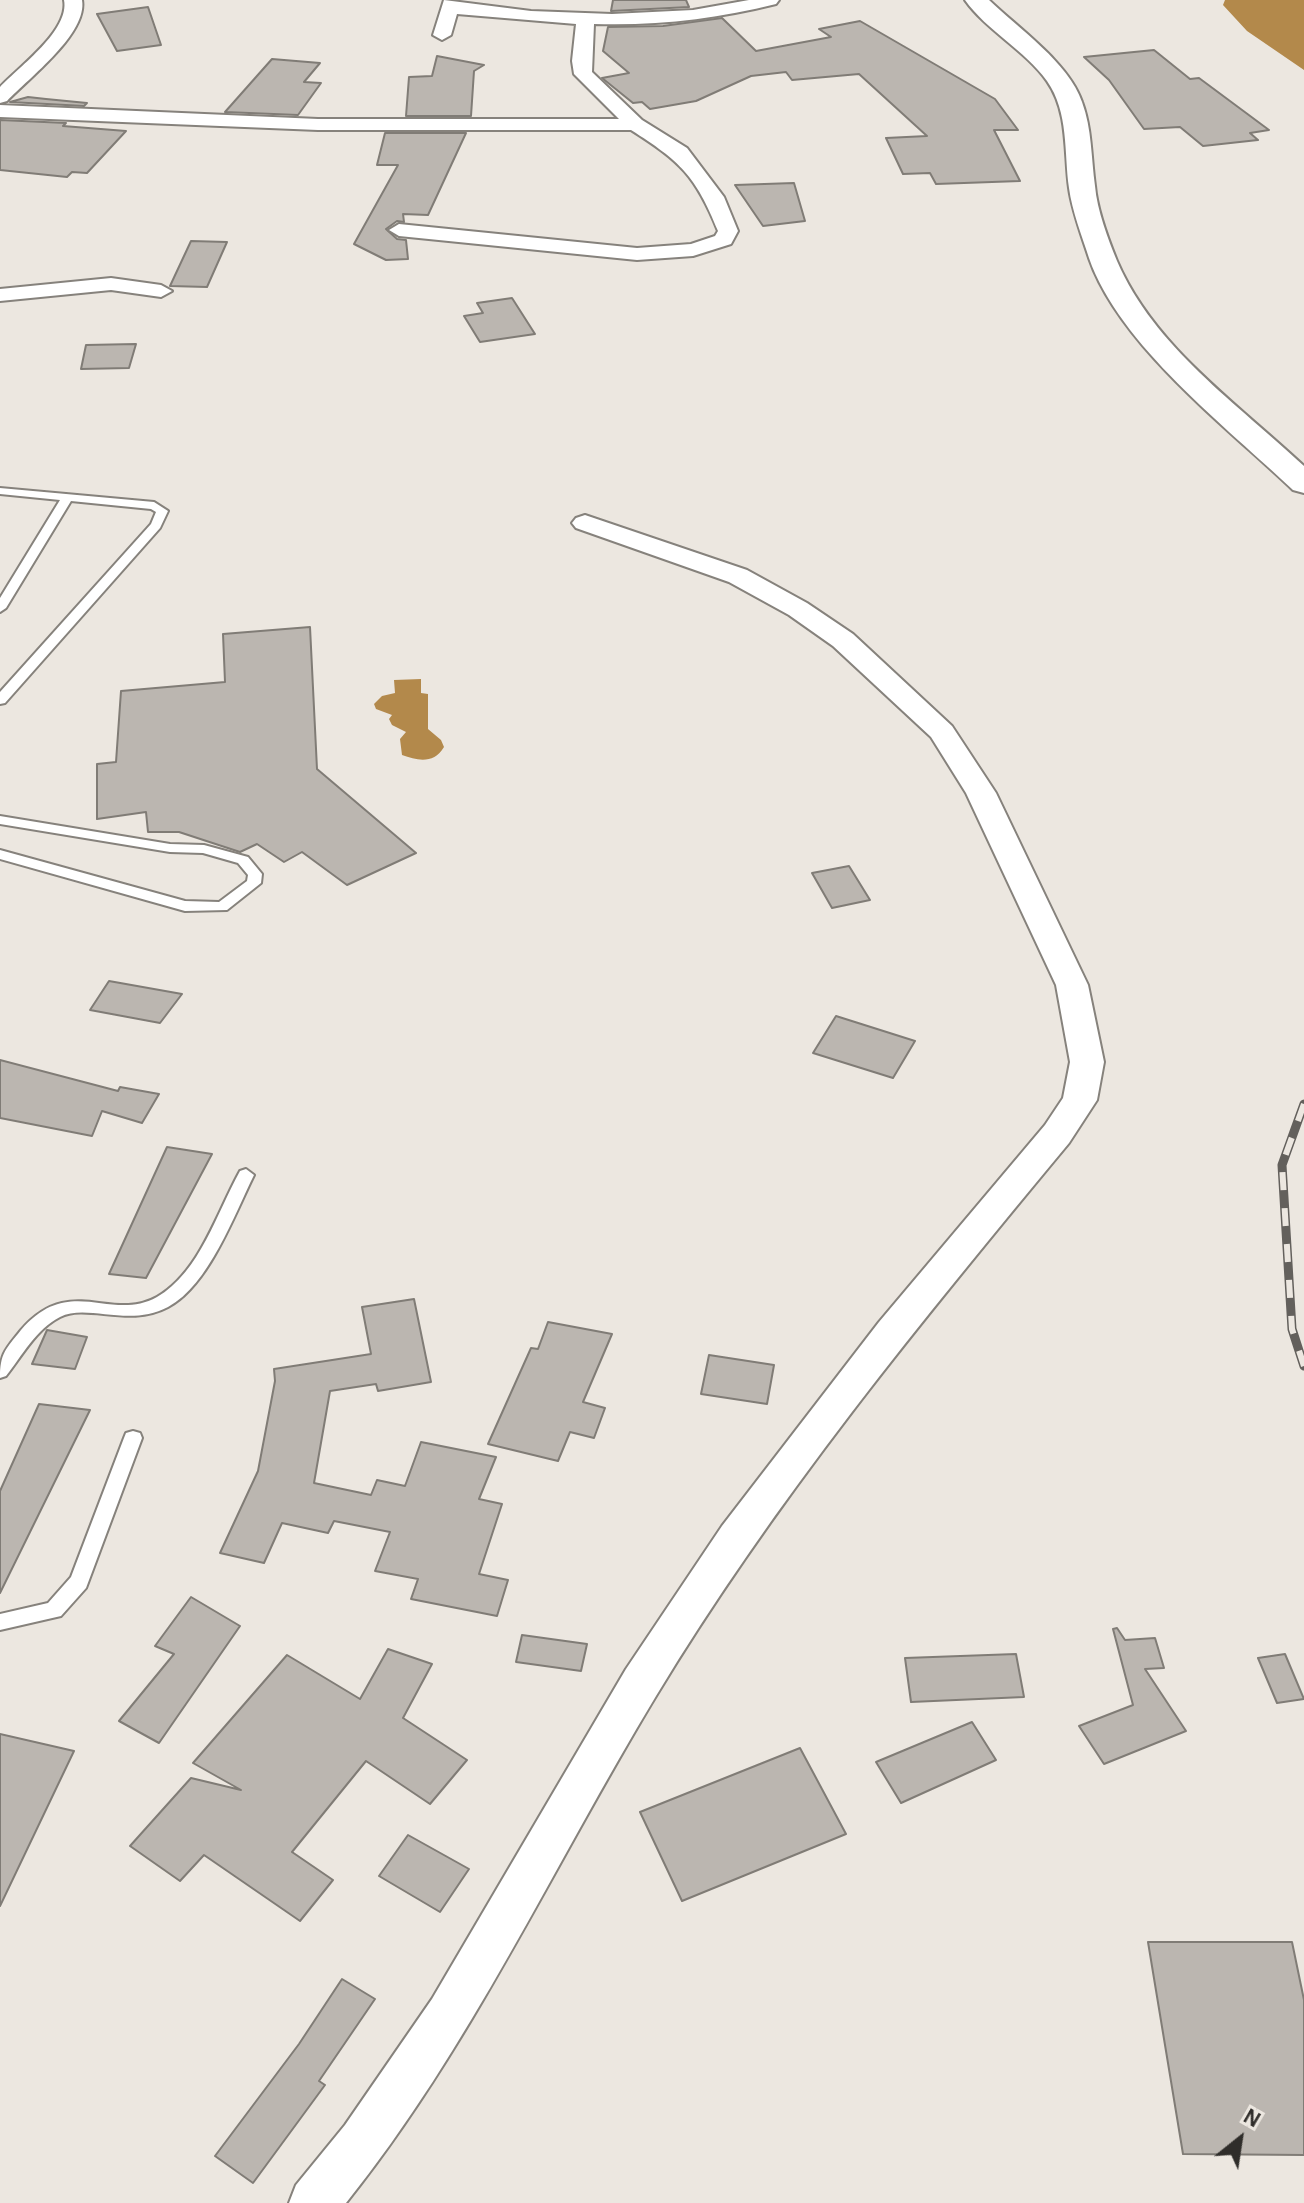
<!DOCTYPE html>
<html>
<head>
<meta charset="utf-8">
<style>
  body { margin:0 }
  #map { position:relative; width:1304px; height:2203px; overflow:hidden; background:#ece7e0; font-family:"Alegreya Sans",sans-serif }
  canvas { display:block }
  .north { position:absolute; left:1200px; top:2099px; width:80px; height:80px; -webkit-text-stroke:6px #ece7e0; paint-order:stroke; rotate:30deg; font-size:22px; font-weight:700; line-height:32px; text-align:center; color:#2f2d2a }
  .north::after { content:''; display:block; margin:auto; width:28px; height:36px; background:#2f2d2a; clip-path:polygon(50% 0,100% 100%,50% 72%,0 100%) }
</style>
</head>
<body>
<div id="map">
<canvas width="1304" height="2203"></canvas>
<div class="north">N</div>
</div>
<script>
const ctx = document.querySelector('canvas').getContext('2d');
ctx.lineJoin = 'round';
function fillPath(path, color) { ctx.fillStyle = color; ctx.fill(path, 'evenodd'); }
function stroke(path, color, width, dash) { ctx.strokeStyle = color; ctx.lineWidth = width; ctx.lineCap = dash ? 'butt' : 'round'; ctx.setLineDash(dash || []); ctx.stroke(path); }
fillPath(new Path2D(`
  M 1225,0 L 1304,0 L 1304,70 L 1247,31 L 1223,5 Z
  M 421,679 L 421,693 L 428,694 L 428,729 L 441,740 L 444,747 C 434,764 418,761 402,755 L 400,739 L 406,732 L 392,725 L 389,719 L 392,715 L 376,709 L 374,704 L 382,696 L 395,693 L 394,680 Z`), '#b3894b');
const building = new Path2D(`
  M 613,0 L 686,0 L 689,7 L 611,11 Z
  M 148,7 L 161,45 L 117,51 L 97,14 Z
  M 722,18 L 756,51 L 831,37 L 819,29 L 860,21 L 995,99 L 1018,130 L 994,130 L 1020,181 L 936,184 L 930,173 L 903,174 L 886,138 L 927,136 L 859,74 L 792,80 L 786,72 L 751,76 L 696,101 L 650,109 L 642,102 L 633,103 L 602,78 L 629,73 L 603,51 L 608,27 L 663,26 Z
  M 1154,50 L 1190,79 L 1199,78 L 1269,130 L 1250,133 L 1258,140 L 1203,146 L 1180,127 L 1144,129 L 1109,80 L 1084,57 Z
  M 437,56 L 484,65 L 474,71 L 471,116 L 406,116 L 409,77 L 432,76 Z
  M 272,59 L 320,63 L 304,82 L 321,83 L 298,115 L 225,112 Z
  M 28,97 L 46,99 L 87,103 L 84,106 L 10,102 Z
  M 0,120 L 66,123 L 63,126 L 126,131 L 87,173 L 72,172 L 67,177 L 0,170 Z
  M 385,133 L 466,133 L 428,215 L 403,214 L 404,222 L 397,221 L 386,229 L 397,239 L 406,240 L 408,259 L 386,260 L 354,244 L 398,165 L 377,165 Z
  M 794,183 L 805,221 L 763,226 L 735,185 Z
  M 191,241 L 227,242 L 207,287 L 170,286 Z
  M 512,298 L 535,334 L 480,342 L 464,316 L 483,313 L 477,303 Z
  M 136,344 L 129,368 L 81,369 L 86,345 Z
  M 310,627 L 317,769 L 416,853 L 347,885 L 302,852 L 284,862 L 257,844 L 240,852 L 179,832 L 148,832 L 146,812 L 97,819 L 97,764 L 116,762 L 121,691 L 225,682 L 223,634 Z
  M 849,866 L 870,900 L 832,908 L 812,873 Z
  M 109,981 L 182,994 L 160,1023 L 90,1010 Z
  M 836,1016 L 915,1041 L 893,1078 L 813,1053 Z
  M 0,1060 L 118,1091 L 120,1087 L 159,1094 L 142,1123 L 102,1111 L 92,1136 L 0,1118 Z
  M 167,1147 L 212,1154 L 146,1278 L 109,1274 Z
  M 414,1299 L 431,1382 L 378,1391 L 376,1384 L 330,1391 L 314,1483 L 371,1495 L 377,1480 L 405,1486 L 421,1442 L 496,1457 L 479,1499 L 502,1504 L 479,1574 L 508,1580 L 497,1616 L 411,1599 L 418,1579 L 375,1571 L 390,1532 L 334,1521 L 328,1533 L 282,1523 L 264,1563 L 220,1553 L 258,1471 L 275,1381 L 274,1369 L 371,1354 L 362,1307 Z
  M 548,1322 L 612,1334 L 583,1402 L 605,1408 L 594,1438 L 570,1432 L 558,1461 L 488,1444 L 531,1348 L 538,1349 Z
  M 47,1330 L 87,1337 L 75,1369 L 32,1364 Z
  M 709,1355 L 774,1365 L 767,1404 L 701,1394 Z
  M 39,1404 L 90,1410 L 0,1593 L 0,1491 Z
  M 191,1597 L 240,1626 L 159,1743 L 119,1721 L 174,1654 L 155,1646 Z
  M 1117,1628 L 1125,1640 L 1155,1638 L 1164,1668 L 1145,1669 L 1186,1731 L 1104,1764 L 1079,1726 L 1133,1705 L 1113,1629 Z
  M 522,1635 L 587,1644 L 581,1671 L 516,1662 Z
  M 388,1649 L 432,1664 L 403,1718 L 467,1760 L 430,1804 L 366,1761 L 292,1852 L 333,1880 L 300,1921 L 204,1855 L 180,1881 L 130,1846 L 191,1778 L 241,1790 L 193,1763 L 287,1655 L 360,1699 Z
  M 1016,1654 L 1024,1697 L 911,1702 L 905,1658 Z
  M 1285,1654 L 1304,1699 L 1277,1703 L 1258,1658 Z
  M 972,1722 L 996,1760 L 901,1803 L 876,1762 Z
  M 0,1734 L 74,1751 L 0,1906 Z
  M 800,1748 L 846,1834 L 682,1901 L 640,1812 Z
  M 408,1835 L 469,1869 L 440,1912 L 379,1876 Z
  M 1148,1942 L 1292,1942 L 1304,2000 L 1304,2155 L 1183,2154 Z
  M 342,1979 L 375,1999 L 319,2081 L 325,2085 L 253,2183 L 215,2156 L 299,2044 Z`);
fillPath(building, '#bbb6b0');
stroke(building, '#807c76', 2);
const service = new Path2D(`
  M 0,488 L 154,502 L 168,511 L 160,528 L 5,703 L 0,704 L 0,692 L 151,524 L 156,512 L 151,509 L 71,501 L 6,608 L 0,612 L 0,598 L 60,500 L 0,494 Z
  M 0,816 L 170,844 L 204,845 L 248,857 L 262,874 L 261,883 L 227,910 L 185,911 L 0,859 L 0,850 L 185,901 L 219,902 L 247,881 L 248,875 L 238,863 L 203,853 L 170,852 L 0,824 Z
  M 246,1169 L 254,1175 C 234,1215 209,1285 168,1307 C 129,1328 87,1303 60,1317 C 36,1329 22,1356 6,1376 L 0,1378 C 0,1353 6,1349 21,1330 C 70,1273 110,1323 157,1297 C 200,1272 217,1212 240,1171 Z
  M 133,1431 L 140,1433 L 142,1438 L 86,1588 L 61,1616 L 0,1630 L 0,1614 L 48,1603 L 71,1577 L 124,1438 L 126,1433 Z`);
const minor = new Path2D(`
  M 64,0 L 82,0 C 88,33 29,78 7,101 L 0,103 L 0,87 C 20,66 70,30 64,0 Z
  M 444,0 L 531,11 L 612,14 L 693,10 L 749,0 L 779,0 L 776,4 C 716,19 656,26 594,24 L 592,72 L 642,120 L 687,148 L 724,197 L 738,231 L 731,244 L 693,256 L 637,260 L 399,236 L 389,230 L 399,224 L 637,248 L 691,244 L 715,236 L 718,231 C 696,176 680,161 631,130 L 318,130 L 0,117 L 0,105 L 318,119 L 619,119 L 574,74 L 572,61 L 576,24 L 457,14 L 451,35 L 442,40 L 433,35 Z
  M 111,278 L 161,285 L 172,291 L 161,297 L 111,290 L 0,301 L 0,289 Z
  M 585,515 L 747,570 L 807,603 L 853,634 L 952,726 L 996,793 L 1088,985 L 1104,1062 L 1097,1100 L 1069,1143 C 922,1320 775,1499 656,1696 C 553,1866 471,2047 346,2203 L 289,2203 L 296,2185 L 345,2125 L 432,1999 L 626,1669 L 722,1526 L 879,1322 L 1045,1125 L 1063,1098 L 1070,1062 L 1056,985 L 966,793 L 931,737 L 833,646 L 789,615 L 729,582 L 576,528 L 572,523 L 576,518 Z`);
const secondary = new Path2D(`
  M 965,0 L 989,0 C 1018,28 1069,63 1082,102 C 1092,129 1091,158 1095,186 C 1097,210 1108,239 1117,261 C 1154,347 1238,404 1304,466 L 1304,493 L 1293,490 C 1227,427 1119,345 1089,258 C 1082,236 1072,211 1069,188 C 1064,153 1069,112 1047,81 C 1025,50 987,31 965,0 Z`);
stroke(service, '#86827c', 4);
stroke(minor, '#86827c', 4);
stroke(secondary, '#86827c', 4);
fillPath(service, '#fff');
fillPath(minor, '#fff');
fillPath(secondary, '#fff');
const rail = new Path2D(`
  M 1304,1104 L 1282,1165 L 1292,1329 L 1304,1366`);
stroke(rail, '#63605c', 9);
stroke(rail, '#ece7e0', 6, [18]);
</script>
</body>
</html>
